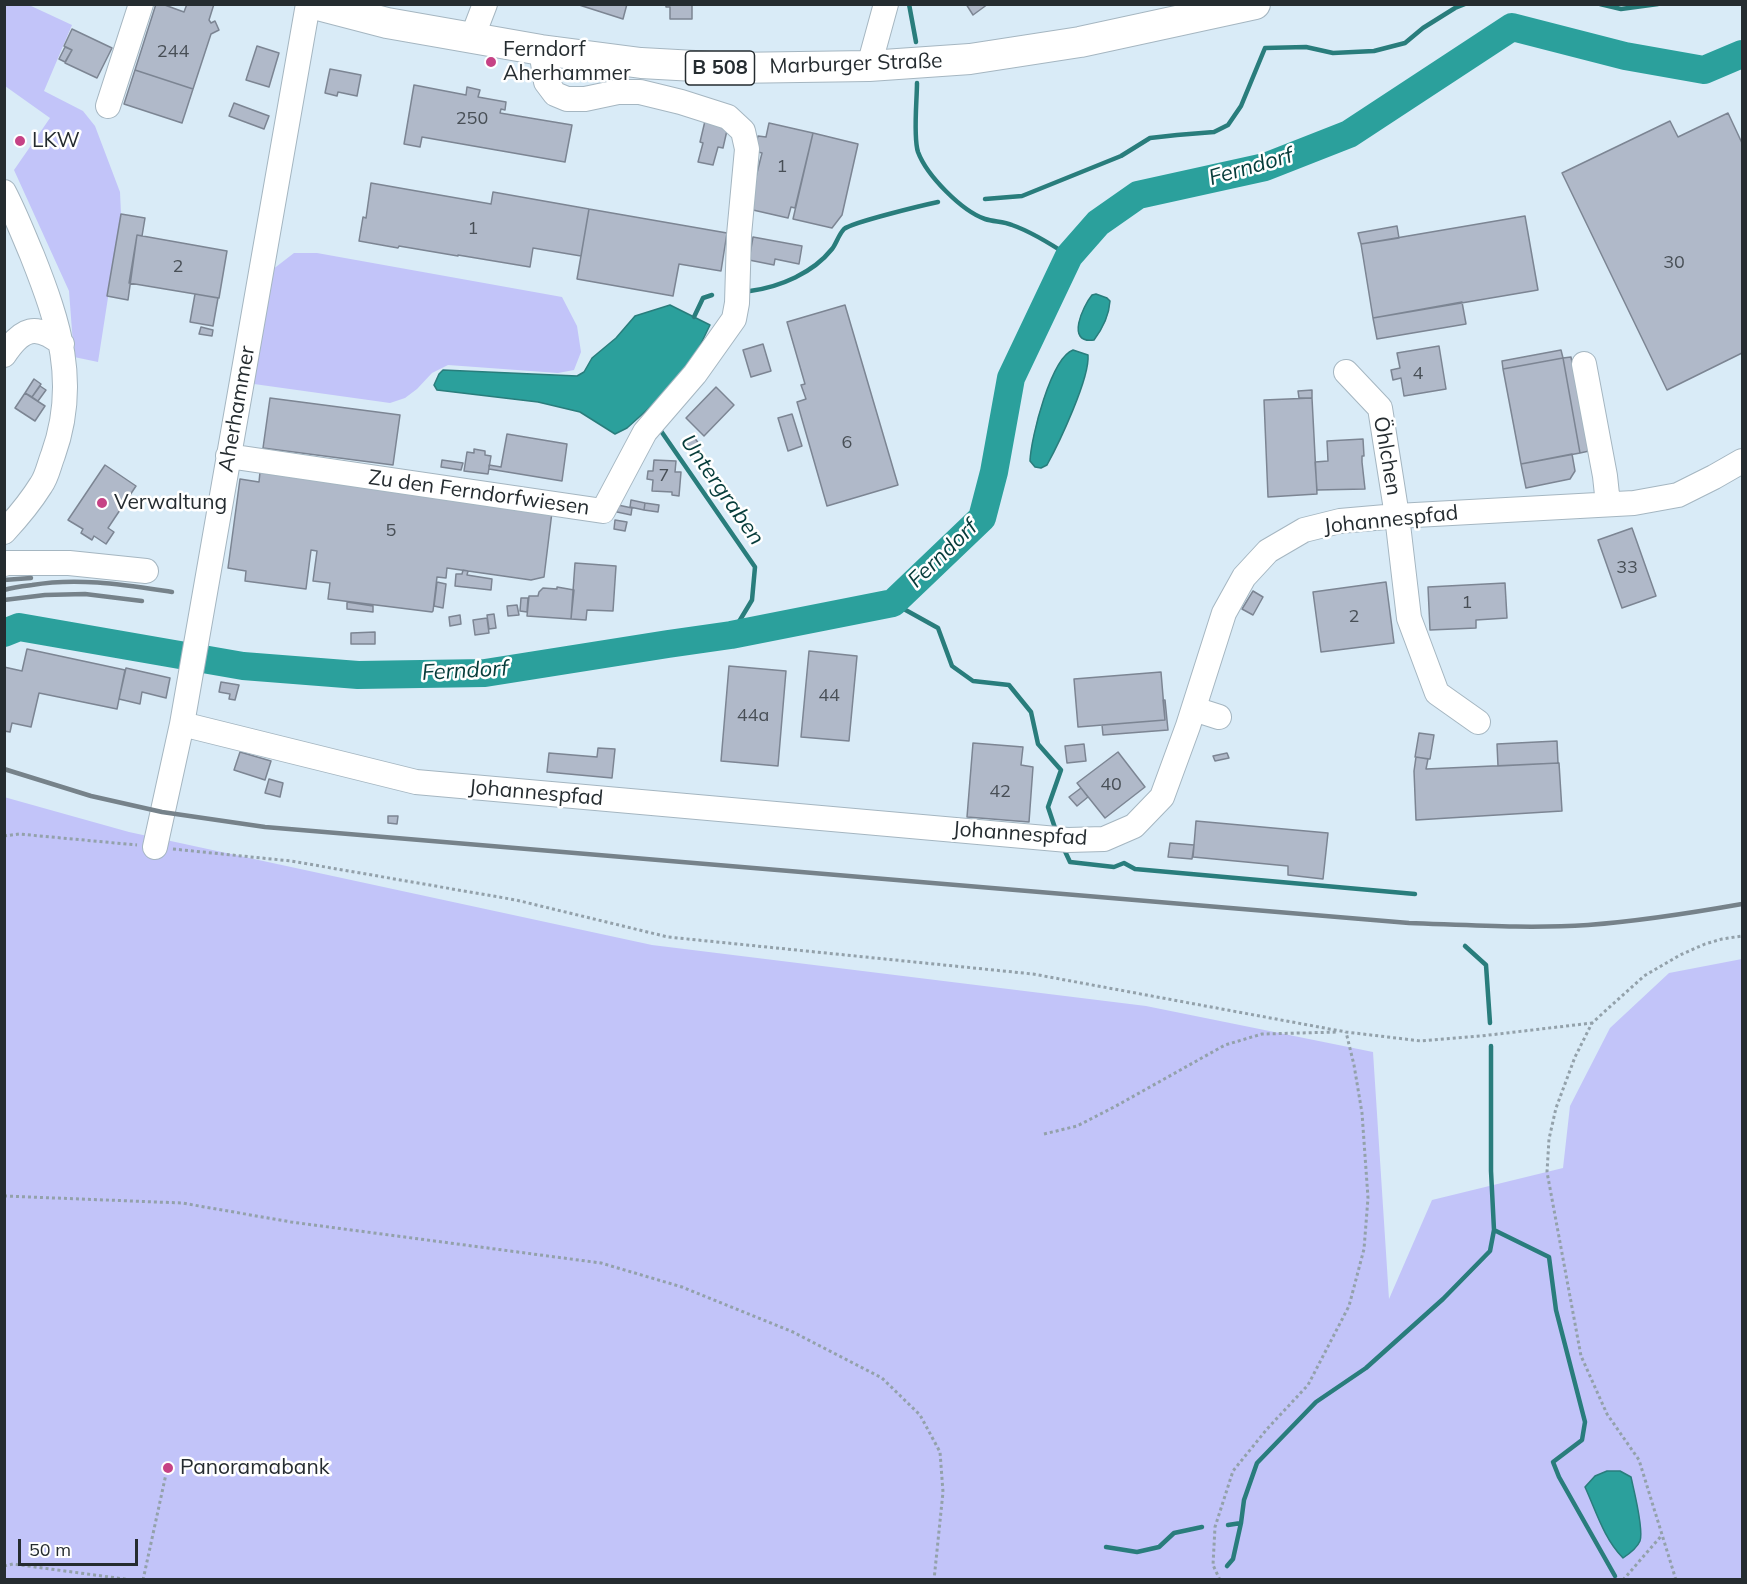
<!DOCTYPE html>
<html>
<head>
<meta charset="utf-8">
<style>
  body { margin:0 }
  #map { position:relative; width:1747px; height:1584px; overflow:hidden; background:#d9ebf7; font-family:Mulish,sans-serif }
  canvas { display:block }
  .frame { position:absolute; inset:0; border:6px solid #252c30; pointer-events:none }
  .scale { position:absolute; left:18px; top:1539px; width:120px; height:27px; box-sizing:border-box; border:3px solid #252c30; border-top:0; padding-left:8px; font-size:18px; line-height:21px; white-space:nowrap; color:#252c30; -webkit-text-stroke:4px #fff; paint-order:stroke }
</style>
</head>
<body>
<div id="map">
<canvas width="1747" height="1584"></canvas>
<div class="frame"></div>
<div class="scale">50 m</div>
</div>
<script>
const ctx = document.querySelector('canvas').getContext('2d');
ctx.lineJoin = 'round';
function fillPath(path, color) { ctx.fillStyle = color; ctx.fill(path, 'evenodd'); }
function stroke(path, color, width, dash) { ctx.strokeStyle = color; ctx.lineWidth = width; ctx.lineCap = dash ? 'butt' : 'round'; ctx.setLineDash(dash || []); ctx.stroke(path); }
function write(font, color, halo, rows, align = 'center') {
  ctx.font = font + ' Mulish,sans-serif'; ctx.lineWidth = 5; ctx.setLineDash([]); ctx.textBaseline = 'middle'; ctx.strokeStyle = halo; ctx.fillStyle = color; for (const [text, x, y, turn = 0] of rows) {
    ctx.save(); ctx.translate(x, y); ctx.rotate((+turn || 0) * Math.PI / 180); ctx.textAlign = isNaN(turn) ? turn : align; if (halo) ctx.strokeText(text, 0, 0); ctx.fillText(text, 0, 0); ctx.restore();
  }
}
fillPath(new Path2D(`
  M 5,5 L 29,5 L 72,25 L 44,91 L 83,111 L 95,126 L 120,192 L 121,214 L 98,362 L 74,357 L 69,291 L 14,170 L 50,118 L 5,86 Z
  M 294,253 L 317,253 L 562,297 L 577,326 L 581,352 L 574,370 L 558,373 L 448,365 L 432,373 L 417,389 L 405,398 L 390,403 L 254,384 L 253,378 L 272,270 Z
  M 4,797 L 129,832 L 652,945 L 1146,1006 L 1373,1052 L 1389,1299 L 1432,1200 L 1563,1168 L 1570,1106 L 1610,1028 L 1669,973 L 1742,959 L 1742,1579 L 5,1579 Z`), '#c2c4f9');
const water = new Path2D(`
  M 1096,294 L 1107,298 L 1110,301 C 1109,316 1103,328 1094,340 C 1065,344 1083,306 1092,295 Z
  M 670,305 L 710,325 L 695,356 L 678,382 L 627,428 L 615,434 L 580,412 L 538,402 L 437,390 L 434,385 L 439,374 L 443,370 L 577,376 L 584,372 L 592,358 L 616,338 L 635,316 Z
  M 1073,350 L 1088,355 C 1090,378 1059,443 1047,465 L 1041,468 L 1035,467 L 1030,461 C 1031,437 1051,358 1073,350 Z
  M 1607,1471 L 1620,1471 L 1631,1477 C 1634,1491 1644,1529 1640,1541 C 1637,1548 1629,1554 1623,1558 C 1604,1539 1596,1511 1585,1487 L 1595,1476 Z`);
fillPath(water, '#2ba09c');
stroke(water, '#297d7c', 1.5);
stroke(new Path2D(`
  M 909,4 L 916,42
  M 1600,4 L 1621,9 L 1658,4
  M 917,83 C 917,100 913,137 918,152 C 927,176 962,211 985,219 C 994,222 1004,221 1012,225 C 1032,232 1051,244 1069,256
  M 985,199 L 1022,196 L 1121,156 L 1150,138 L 1177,135 L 1214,132 L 1228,125 L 1241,106 L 1265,48 L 1306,47 L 1333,53 L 1374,51 L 1405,43 L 1423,28 L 1455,8 L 1465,4
  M 750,291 C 780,287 813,273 832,249 C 836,244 839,234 844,229 C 853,222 924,205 938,202
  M 694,317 L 703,298 L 712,295
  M 661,431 L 755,567 L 752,600 L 731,635
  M 893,603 L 938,628 L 952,666 L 973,681 L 1009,685 L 1031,712 L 1038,744 L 1061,770 L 1048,807 L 1056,831
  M 1063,847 L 1070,862 L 1114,867 L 1124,863 L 1135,869 L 1415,894
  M 1465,946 L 1486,965 L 1490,1023
  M 1491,1046 L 1491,1171 L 1494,1230 L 1549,1257 L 1556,1310 L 1585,1422 L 1582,1440 L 1553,1462 L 1559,1477 L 1615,1576
  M 1228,1525 L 1241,1523
  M 1106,1547 L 1137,1552 L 1159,1547 L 1174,1533 L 1202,1527
  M 1227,1566 L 1233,1559 L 1241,1523 L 1244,1500 L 1257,1463 L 1316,1402 L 1366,1368 L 1443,1299 L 1490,1251 L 1494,1230`), '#297d7c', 4.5);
stroke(new Path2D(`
  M 4,633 L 19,627 L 243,666 L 358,675 L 485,673 L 668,644 L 731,635 L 893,603 L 982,518 L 994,472 L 1011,378 L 1069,256 L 1098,223 L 1138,195 L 1265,167 L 1349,134 L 1512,27 L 1625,56 L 1704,70 L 1742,54`), '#2ba09c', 28);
const building = new Path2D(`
  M 156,4 L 162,4 L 184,12 L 187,4 L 214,4 L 209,20 L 211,23 L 215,21 L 219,30 L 211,34 L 193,89 L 135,70 Z
  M 576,4 L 627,4 L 623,19 Z
  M 666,4 L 692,4 L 692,19 L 670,19 L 670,7 L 666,7 Z
  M 966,4 L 988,4 L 973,15 Z
  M 72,29 L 112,48 L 97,78 L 65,63 L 72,50 L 64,46 Z
  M 257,46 L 279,53 L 269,87 L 246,80 Z
  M 65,47 L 72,50 L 65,62 L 59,59 Z
  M 330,69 L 361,75 L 357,96 L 338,92 L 337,96 L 325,93 Z
  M 135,70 L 193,89 L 182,123 L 124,104 Z
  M 414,85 L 466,95 L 467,87 L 480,90 L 478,97 L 506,102 L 505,110 L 501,109 L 500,113 L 572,125 L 565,162 L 422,137 L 420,147 L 404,144 Z
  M 234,103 L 269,116 L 264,129 L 229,116 Z
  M 1728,113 L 1742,143 L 1742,353 L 1667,390 L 1562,173 L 1670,121 L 1678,137 Z
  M 705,121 L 728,126 L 723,148 L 718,147 L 713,165 L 698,162 L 703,143 L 700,142 Z
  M 769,123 L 813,133 L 795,208 L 791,207 L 788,218 L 753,210 L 755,181 L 762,153 L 754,151 L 758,136 L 766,137 Z
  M 813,133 L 858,144 L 842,215 L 832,228 L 793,219 Z
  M 371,183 L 491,204 L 493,192 L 589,209 L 581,256 L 533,248 L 530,267 L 458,255 L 458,256 L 399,246 L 398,248 L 359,241 L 363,217 L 366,218 Z
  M 589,209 L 727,233 L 721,271 L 679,264 L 673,296 L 577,279 Z
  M 121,214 L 145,218 L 142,236 L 137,235 L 128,300 L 107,296 Z
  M 1525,216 L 1538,290 L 1373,318 L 1361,244 Z
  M 1397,226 L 1399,238 L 1361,244 L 1358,233 Z
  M 137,235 L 227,251 L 219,298 L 129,283 Z
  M 753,237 L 802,246 L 799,264 L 775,259 L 774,265 L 749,260 Z
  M 195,294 L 218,298 L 213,326 L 190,322 Z
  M 1462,302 L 1466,324 L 1377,339 L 1373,318 Z
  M 845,305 L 898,485 L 827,506 L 797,402 L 806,399 L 801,385 L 805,384 L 787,322 Z
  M 201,327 L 213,330 L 212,336 L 199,334 Z
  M 763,344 L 771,371 L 751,377 L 743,350 Z
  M 1439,346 L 1446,389 L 1404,396 L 1401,378 L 1393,380 L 1391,370 L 1400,368 L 1397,353 Z
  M 1561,350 L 1563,358 L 1503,369 L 1502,361 Z
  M 1571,357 L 1589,451 L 1580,453 L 1563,358 Z
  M 1563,358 L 1580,453 L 1521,464 L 1503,369 Z
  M 34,379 L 41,384 L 32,397 L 25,393 Z
  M 40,386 L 46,390 L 38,401 L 32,397 Z
  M 716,387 L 734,405 L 704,436 L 686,418 Z
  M 1312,390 L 1312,398 L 1299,398 L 1298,391 Z
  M 25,393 L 45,406 L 35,421 L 15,408 Z
  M 270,398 L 400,415 L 393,465 L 263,448 Z
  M 1312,398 L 1317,494 L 1268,497 L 1264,400 Z
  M 792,414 L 802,446 L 788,451 L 778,418 Z
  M 507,434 L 567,444 L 562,481 L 489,469 L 489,465 L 501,467 Z
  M 693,436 L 700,445 L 690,453 L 683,443 Z
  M 1363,439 L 1364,456 L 1362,456 L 1362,462 L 1365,489 L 1317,490 L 1315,462 L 1328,461 L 1327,441 Z
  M 474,449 L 485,451 L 485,455 L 491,456 L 488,474 L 464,471 L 467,452 L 474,453 Z
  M 1572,454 L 1575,471 L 1570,479 L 1526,488 L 1521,464 Z
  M 442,460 L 463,463 L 461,470 L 441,467 Z
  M 654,460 L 676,461 L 675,472 L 681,472 L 679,496 L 672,495 L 672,492 L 652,491 L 653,480 L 647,479 L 648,471 L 653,471 Z
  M 105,465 L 136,486 L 108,528 L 114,532 L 106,544 L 94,536 L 92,540 L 81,533 L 83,529 L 68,520 Z
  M 260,472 L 552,512 L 544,577 L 531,580 L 447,568 L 446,578 L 437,577 L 433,611 L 432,612 L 328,599 L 330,583 L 313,581 L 317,551 L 311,550 L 306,589 L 245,581 L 246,571 L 228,568 L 240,479 L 259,482 Z
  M 631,500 L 645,503 L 644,510 L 630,507 Z
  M 645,503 L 659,505 L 658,512 L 644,510 Z
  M 618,505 L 632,508 L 631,515 L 617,512 Z
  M 615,520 L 627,522 L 625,531 L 614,529 Z
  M 1632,528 L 1656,596 L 1622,608 L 1598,540 Z
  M 575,563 L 616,566 L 613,611 L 587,610 L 586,620 L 571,619 Z
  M 463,570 L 468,571 L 467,575 L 492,579 L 491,590 L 455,586 L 456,574 L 462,574 Z
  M 437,582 L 446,584 L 443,608 L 434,606 Z
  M 1386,582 L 1394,643 L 1321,652 L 1313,592 Z
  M 1505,583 L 1507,618 L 1476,620 L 1476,628 L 1430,630 L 1428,587 Z
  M 557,587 L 574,590 L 571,619 L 527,616 L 529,596 L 538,596 L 539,592 L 543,588 L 557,589 Z
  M 1253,591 L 1263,597 L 1253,615 L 1242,609 Z
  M 521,598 L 528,598 L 527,612 L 520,611 Z
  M 347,602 L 373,606 L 373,612 L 347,609 Z
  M 517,605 L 519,615 L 508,616 L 507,606 Z
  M 494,614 L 496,628 L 489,629 L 487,615 Z
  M 460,615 L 461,624 L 450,626 L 449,617 Z
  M 487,618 L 489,633 L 475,635 L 473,620 Z
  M 375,632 L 375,644 L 351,644 L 351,633 Z
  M 27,649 L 125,670 L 117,709 L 39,693 L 31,727 L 12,723 L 10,732 L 4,731 L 4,667 L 22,671 Z
  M 809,651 L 857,656 L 849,741 L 801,737 Z
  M 729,666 L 786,671 L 778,766 L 721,761 Z
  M 126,668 L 170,678 L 166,698 L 142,692 L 140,704 L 119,699 Z
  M 1161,672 L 1165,720 L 1078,727 L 1074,679 Z
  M 221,682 L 239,685 L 235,700 L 229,699 L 230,694 L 219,692 Z
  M 1163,700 L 1165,700 L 1168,730 L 1103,735 L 1102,725 L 1165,720 Z
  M 1419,733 L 1434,735 L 1430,759 L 1415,757 Z
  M 1557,741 L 1558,763 L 1498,766 L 1497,744 Z
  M 973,743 L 1023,747 L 1021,765 L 1033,767 L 1029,822 L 967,817 Z
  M 1084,744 L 1086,761 L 1067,763 L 1065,746 Z
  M 598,748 L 615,749 L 612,778 L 547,772 L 549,753 L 597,757 Z
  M 240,752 L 271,761 L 265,780 L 234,770 Z
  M 1118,752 L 1145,787 L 1105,818 L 1077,783 Z
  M 1227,753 L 1229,758 L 1215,761 L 1213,756 Z
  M 1416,757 L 1428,759 L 1426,769 L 1559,763 L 1562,811 L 1416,820 L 1414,771 Z
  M 269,779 L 283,783 L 280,797 L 265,793 Z
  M 1081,788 L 1088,797 L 1077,806 L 1069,797 Z
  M 388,816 L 398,816 L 397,824 L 388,823 Z
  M 1196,821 L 1328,833 L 1323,879 L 1288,875 L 1288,866 L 1193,857 Z
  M 1170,843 L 1194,845 L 1192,859 L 1168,857 Z`);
fillPath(building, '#b0b9c9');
stroke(building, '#7c8593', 1.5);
const minor = new Path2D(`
  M 472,38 L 485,4
  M 869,66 L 886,4
  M 108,106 L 141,4
  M 4,192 C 15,213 23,234 32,255 C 59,323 79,383 53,455 C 49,465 47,477 41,485 C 31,501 17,518 4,532
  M 4,355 C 22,328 36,323 62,344
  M 1584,364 L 1605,476 L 1608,504
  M 1346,372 L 1380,408 L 1397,516 L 1409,618 L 1437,693 L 1478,722
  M 228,456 L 603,511 L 645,432 L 695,374 L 734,319 L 737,303 L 739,235 L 747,149 L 743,131 L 728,117 L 681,102 L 640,92 L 618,92 L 585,99 L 567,99 L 555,94 L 546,82 L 541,50
  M 4,564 L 7,563 L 69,563 L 146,571
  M 1194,709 L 1219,717
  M 182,724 L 416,782 L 1068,840 L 1104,839 L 1134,826 L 1162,797 L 1188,726 L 1224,613 L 1244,577 L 1268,551 L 1304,530 L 1340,521 L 1397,516 L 1634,503 L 1678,495 L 1714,477 L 1742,461
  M 155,847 L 182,724 L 308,4`);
const major = new Path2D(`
  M 314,4 L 387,23 L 541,50 L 641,63 L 731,68 L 869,66 L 970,59 L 1080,42 L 1255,4`);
stroke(minor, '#a5b6c1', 26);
stroke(major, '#a5b6c1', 32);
stroke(new Path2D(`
  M 4,836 L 19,834 L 137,845
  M 173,849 L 291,861 L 516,900 L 668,937 L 1033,974 L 1346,1032 L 1421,1041 L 1481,1036 L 1592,1023
  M 1044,1134 L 1077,1126 L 1116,1106 L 1225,1045 L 1262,1034 L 1338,1032
  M 4,1196 L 182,1203 L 291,1222 L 601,1263 L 682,1287 L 793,1332 L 882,1378 L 920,1415 L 940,1452 L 943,1492 L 934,1580
  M 4,1566 L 13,1564 L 132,1580
  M 143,1580 L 166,1474
  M 1220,1580 L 1213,1565 L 1215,1527 L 1233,1471 L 1267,1429 L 1308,1385 L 1349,1306 L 1364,1249 L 1368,1198 L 1362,1113 L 1354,1065 L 1346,1032
  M 1623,1580 L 1662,1535
  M 1676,1580 L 1639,1460 L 1607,1414 L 1581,1356 L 1547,1172 L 1549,1139 L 1556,1108 L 1575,1057 L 1592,1023 L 1644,976 L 1680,955 L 1705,944 L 1722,939 L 1742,936`), '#93a1aa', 3, [3, 3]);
stroke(minor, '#fff', 24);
stroke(major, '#fff', 30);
stroke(new Path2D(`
  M 4,580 L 31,578
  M 4,590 C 13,587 23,586 32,585 C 79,577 125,585 172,592
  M 4,600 L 45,595 L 85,594 L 142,601
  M 4,769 L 91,796 L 162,812 L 265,827 L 1409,923 C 1468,925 1528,929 1588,925 C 1640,921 1691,913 1742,904`), '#76828a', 4.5);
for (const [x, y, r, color] of [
  [491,62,6,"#c64285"],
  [20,141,6,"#c64285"],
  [102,503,6,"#c64285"],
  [168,1468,6,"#c64285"]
]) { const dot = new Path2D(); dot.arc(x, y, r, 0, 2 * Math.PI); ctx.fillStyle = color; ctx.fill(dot); stroke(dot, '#fff', 2); }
write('18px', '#484f56', null, [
  ["244",173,52],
  ["250",472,119],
  ["1",782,167],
  ["1",473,229],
  ["30",1674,263],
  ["2",178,267],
  ["4",1418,374],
  ["6",847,443],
  ["7",664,476],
  ["5",391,531],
  ["33",1627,568],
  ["1",1467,603],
  ["2",1354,617],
  ["44",829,696],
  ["44a",753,716],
  ["40",1111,785],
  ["42",1000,792]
]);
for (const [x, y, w] of [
  [720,68,69]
]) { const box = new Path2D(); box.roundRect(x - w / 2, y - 17, w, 34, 4.5); ctx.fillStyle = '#fff'; ctx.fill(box); stroke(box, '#252c30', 1.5); }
write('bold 20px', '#252c30', null, [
  ["B 508",720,68]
]);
write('21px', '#252c30', '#fff', [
  ["Ferndorf",503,50],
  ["Aherhammer",503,74],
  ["LKW",32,141],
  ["Verwaltung",114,503],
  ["Panoramabank",180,1468]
], 'left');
write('21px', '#252c30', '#fff', [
  ["Marburger Straße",856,64,-2],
  ["Aherhammer",237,409,-80],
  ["Öhlchen",1387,456,80],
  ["Zu den Ferndorfwiesen",479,493,8],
  ["Johannespfad",1391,520,-6],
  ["Johannespfad",536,793,5],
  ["Johannespfad",1020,834,4]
]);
write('italic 22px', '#063c3a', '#fff', [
  ["Ferndorf",1251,167,-16],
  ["Untergraben",722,490,55],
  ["Ferndorf",943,554,-44],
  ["Ferndorf",465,671,-3]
]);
</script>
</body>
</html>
